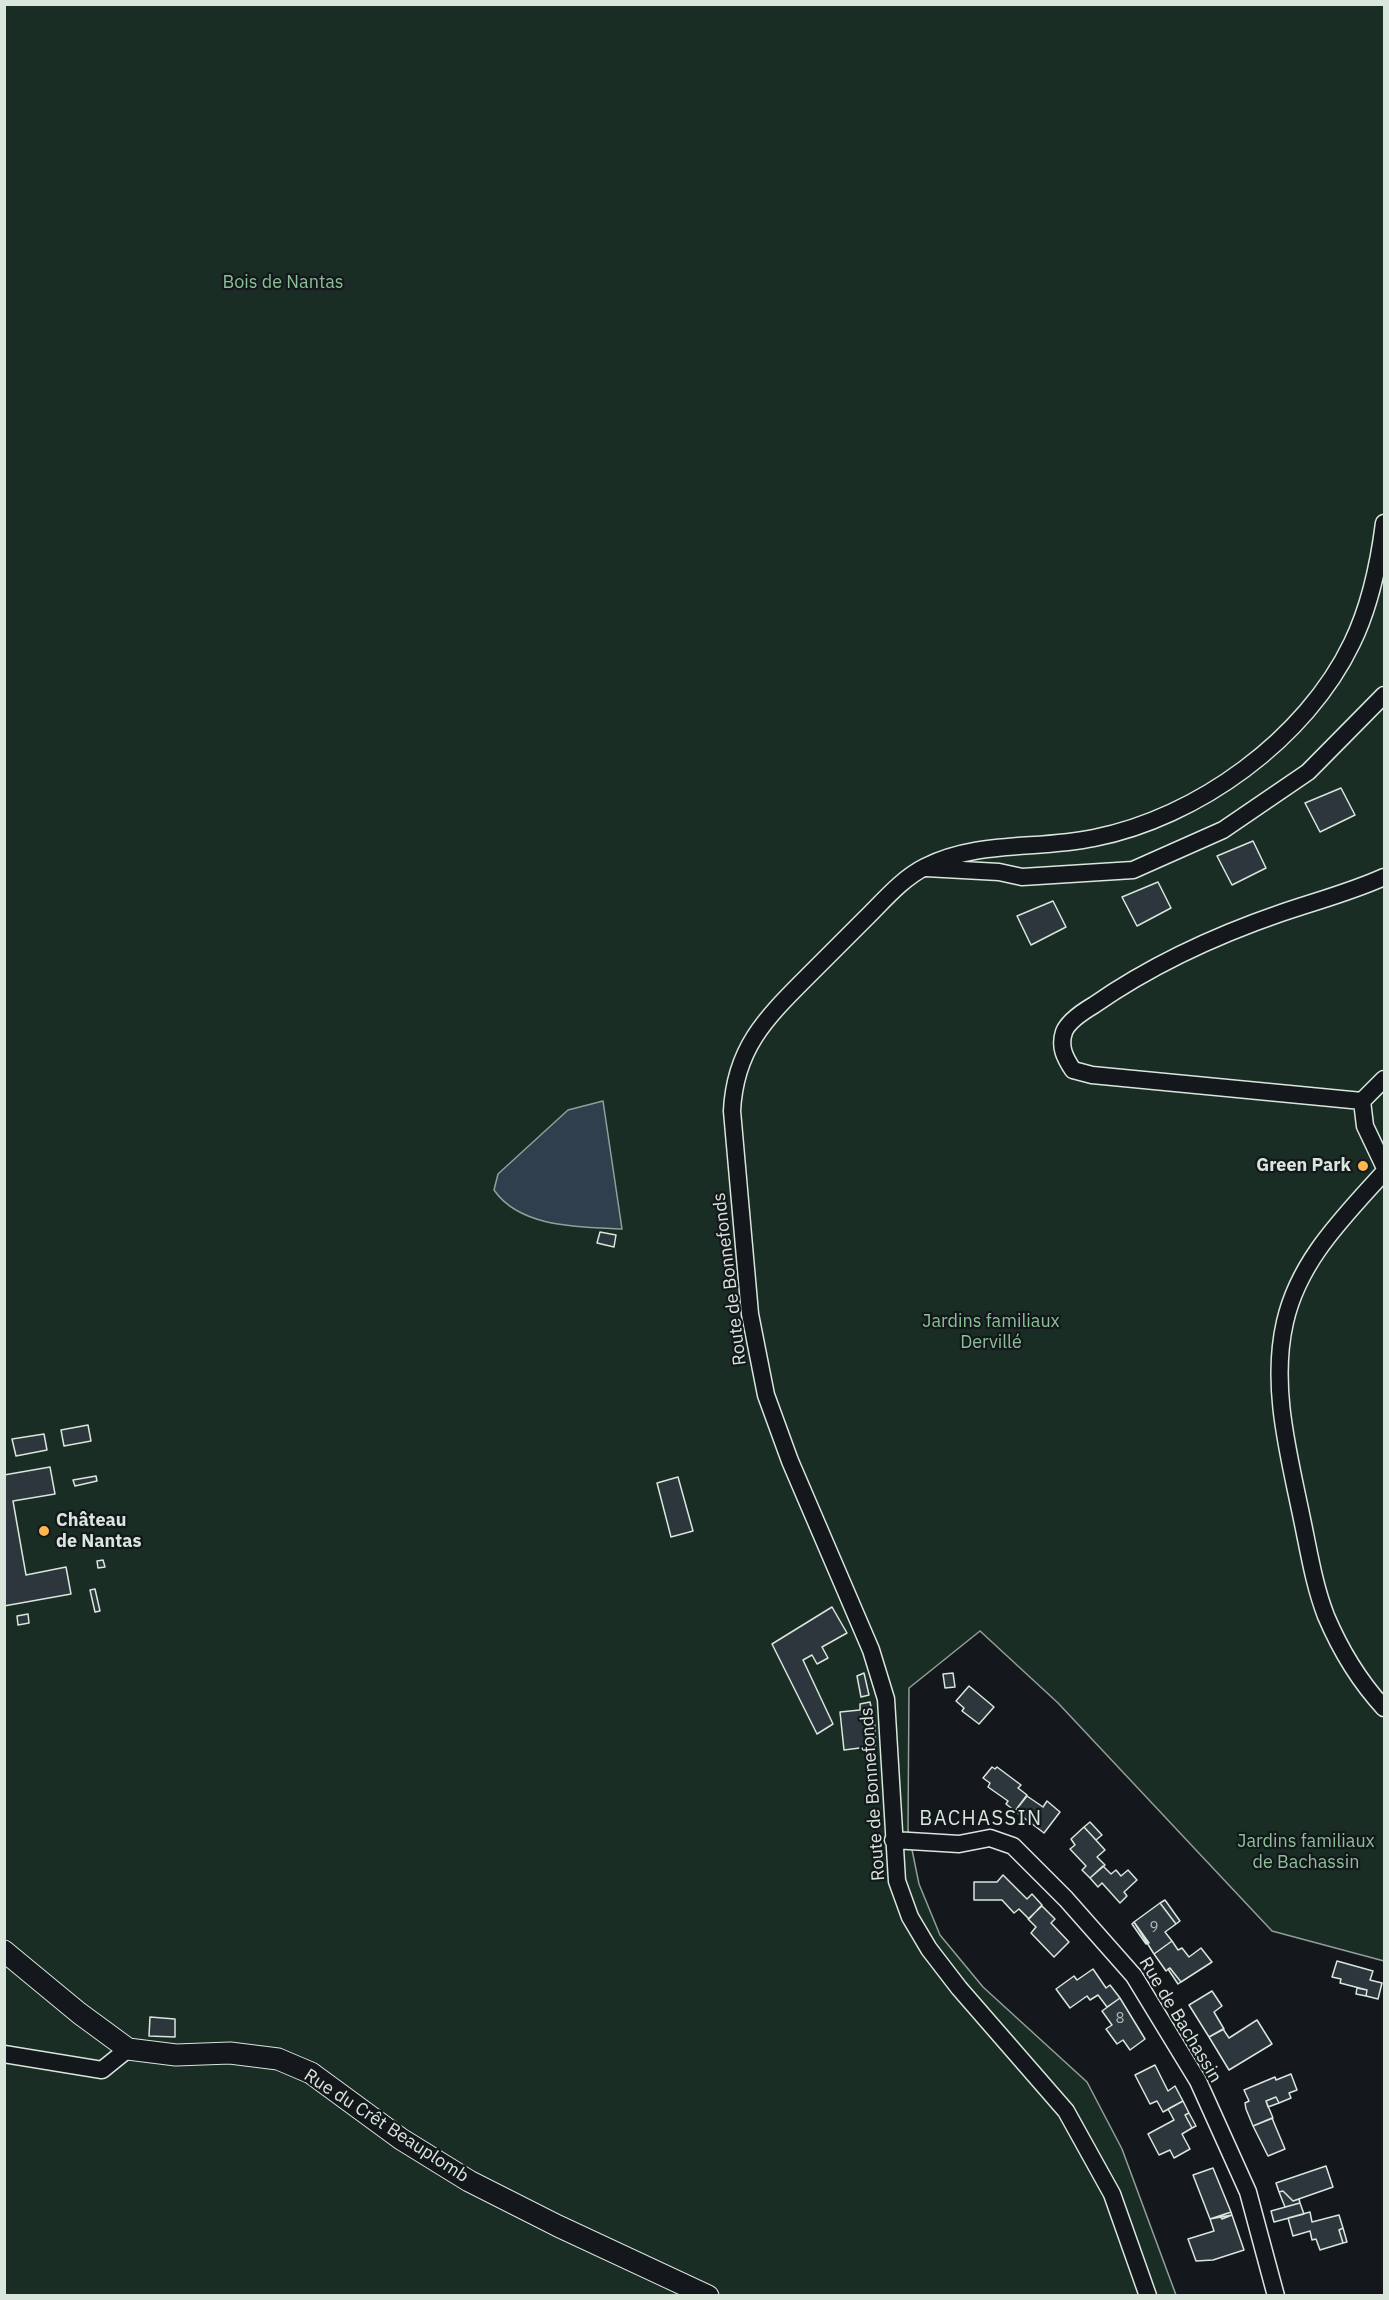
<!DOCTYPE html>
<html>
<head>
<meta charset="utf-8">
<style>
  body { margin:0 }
  #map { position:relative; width:1389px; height:2300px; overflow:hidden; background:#14181c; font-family:"IBM Plex Sans",sans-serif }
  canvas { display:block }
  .frame { position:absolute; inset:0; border:6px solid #d8e6dc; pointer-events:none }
</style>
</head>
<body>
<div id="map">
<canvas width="1389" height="2300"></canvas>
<div class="frame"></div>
</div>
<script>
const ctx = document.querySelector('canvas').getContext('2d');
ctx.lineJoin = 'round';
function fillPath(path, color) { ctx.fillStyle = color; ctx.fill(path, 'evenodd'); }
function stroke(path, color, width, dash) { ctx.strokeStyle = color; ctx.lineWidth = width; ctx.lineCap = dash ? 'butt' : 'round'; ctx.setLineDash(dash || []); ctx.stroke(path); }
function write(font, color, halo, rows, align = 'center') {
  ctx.font = font + ' "IBM Plex Sans",sans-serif'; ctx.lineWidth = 4.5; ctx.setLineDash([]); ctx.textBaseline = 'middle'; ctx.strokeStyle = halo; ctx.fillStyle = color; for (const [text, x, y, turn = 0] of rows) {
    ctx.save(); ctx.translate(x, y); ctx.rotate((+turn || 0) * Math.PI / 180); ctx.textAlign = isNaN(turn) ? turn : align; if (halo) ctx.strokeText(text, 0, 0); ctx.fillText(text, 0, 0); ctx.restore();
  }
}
const green = new Path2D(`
  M 5,5 L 1384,5 L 1384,1961 L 1272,1931 L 1058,1703 L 980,1631 L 909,1688 L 908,1830 L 919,1884 L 940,1935 L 983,1987 L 1087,2082 L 1122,2149 L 1176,2295 L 5,2296 Z`);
fillPath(green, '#1a2d24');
stroke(green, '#939e99', 1.5);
const water = new Path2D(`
  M 603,1101 L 622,1229 C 580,1227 520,1228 494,1190 L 498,1174 L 568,1110 Z`);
fillPath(water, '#2f3f4d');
stroke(water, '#939e99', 1.5);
const building = new Path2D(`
  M 1341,788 L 1355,815 L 1320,832 L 1305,803 Z
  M 1253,841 L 1266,868 L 1232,885 L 1217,856 Z
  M 1158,882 L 1171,908 L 1137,926 L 1122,897 Z
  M 1053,901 L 1066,927 L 1031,945 L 1017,916 Z
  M 600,1232 L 616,1235 L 614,1247 L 597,1243 Z
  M 88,1425 L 91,1441 L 64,1446 L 61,1430 Z
  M 44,1434 L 47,1450 L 16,1456 L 12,1439 Z
  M 50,1467 L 55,1494 L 13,1501 L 26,1575 L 66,1567 L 71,1594 L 4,1606 L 4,1475 Z
  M 96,1476 L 97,1481 L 75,1486 L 73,1480 Z
  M 678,1477 L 693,1531 L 671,1537 L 657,1483 Z
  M 103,1560 L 105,1567 L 98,1568 L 97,1561 Z
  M 95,1589 L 100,1611 L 95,1612 L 90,1590 Z
  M 832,1607 L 847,1633 L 822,1647 L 828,1658 L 817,1664 L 812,1655 L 803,1660 L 833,1724 L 817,1734 L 772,1644 Z
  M 28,1614 L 29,1623 L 18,1625 L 17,1616 Z
  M 864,1673 L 869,1695 L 861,1697 L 857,1676 Z
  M 953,1673 L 955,1687 L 945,1688 L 943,1674 Z
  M 969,1686 L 994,1707 L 979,1724 L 962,1711 L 964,1708 L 956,1701 Z
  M 870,1702 L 875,1727 L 875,1746 L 844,1750 L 840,1712 L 860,1710 L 860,1704 Z
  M 992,1767 L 995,1769 L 997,1767 L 1021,1785 L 1018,1788 L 1027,1795 L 1015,1811 L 1006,1804 L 1008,1801 L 988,1787 L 990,1783 L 983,1778 Z
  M 1027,1796 L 1043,1807 L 1047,1801 L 1060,1812 L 1044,1833 L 1015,1811 Z
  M 1090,1822 L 1102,1835 L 1096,1840 L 1084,1827 Z
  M 1084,1827 L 1105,1850 L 1097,1857 L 1105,1865 L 1090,1878 L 1082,1870 L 1086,1866 L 1070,1849 L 1075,1845 L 1071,1839 Z
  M 1103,1866 L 1111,1874 L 1116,1870 L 1121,1876 L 1128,1870 L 1137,1880 L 1124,1892 L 1127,1896 L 1120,1903 L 1102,1883 L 1098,1887 L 1090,1878 Z
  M 1003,1875 L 1027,1899 L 1032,1894 L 1042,1905 L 1029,1919 L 1019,1909 L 1014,1913 L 1002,1900 L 974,1900 L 974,1882 L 997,1882 Z
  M 1165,1900 L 1180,1921 L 1176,1924 L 1160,1903 Z
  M 1160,1903 L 1176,1924 L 1165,1932 L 1172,1941 L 1154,1954 L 1134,1922 Z
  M 1042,1906 L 1055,1919 L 1051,1923 L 1069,1942 L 1054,1957 L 1031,1933 L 1036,1927 L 1028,1919 Z
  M 1134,1922 L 1149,1943 L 1146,1944 L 1132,1924 Z
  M 1172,1941 L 1178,1950 L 1182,1948 L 1189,1957 L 1201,1948 L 1212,1962 L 1181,1982 L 1170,1968 L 1166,1971 L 1154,1954 Z
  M 1337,1961 L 1373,1971 L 1370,1980 L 1382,1983 L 1378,1999 L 1366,1996 L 1367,1990 L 1340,1983 L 1341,1979 L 1332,1977 Z
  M 1170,1968 L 1181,1982 L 1178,1984 L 1168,1969 Z
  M 1093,1969 L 1106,1988 L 1110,1985 L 1120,1998 L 1107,2007 L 1098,1995 L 1090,2000 L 1087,1996 L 1070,2008 L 1056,1989 L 1074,1976 L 1077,1980 Z
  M 1357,1988 L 1367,1990 L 1366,1996 L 1356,1994 Z
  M 1212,1991 L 1222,2006 L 1214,2012 L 1224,2029 L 1209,2037 L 1189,2005 Z
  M 1120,1998 L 1145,2039 L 1130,2050 L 1123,2040 L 1117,2044 L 1106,2029 L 1112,2025 L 1102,2011 Z
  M 150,2017 L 175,2019 L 175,2037 L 149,2036 Z
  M 1257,2020 L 1272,2044 L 1229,2070 L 1209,2037 L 1223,2029 L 1229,2038 Z
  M 1155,2065 L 1168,2091 L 1175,2086 L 1183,2101 L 1163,2112 L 1157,2101 L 1150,2104 L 1135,2075 Z
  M 1291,2074 L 1297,2090 L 1289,2093 L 1291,2098 L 1279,2103 L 1276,2097 L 1266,2101 L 1273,2118 L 1253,2126 L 1246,2109 L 1245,2103 L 1249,2101 L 1244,2090 L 1275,2077 L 1276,2080 Z
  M 1276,2097 L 1279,2103 L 1268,2107 L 1266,2101 Z
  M 1183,2101 L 1189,2113 L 1185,2115 L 1192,2128 L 1182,2134 L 1190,2149 L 1174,2158 L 1170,2150 L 1159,2155 L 1148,2134 L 1174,2120 L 1168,2109 Z
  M 1189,2113 L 1196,2126 L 1192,2128 L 1185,2115 Z
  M 1272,2118 L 1285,2149 L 1268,2156 L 1253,2126 Z
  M 1326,2166 L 1333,2187 L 1293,2201 L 1283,2191 L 1279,2192 L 1276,2183 Z
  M 1213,2168 L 1231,2212 L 1210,2219 L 1193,2175 Z
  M 1283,2191 L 1293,2201 L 1299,2199 L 1300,2203 L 1285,2207 L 1279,2192 Z
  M 1300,2203 L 1304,2214 L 1274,2222 L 1271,2211 Z
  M 1231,2212 L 1232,2215 L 1222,2219 L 1220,2216 Z
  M 1310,2212 L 1312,2222 L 1339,2215 L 1343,2228 L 1339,2230 L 1343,2243 L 1320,2250 L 1316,2239 L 1312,2240 L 1310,2231 L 1293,2236 L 1288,2218 Z
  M 1232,2215 L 1244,2250 L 1213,2260 L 1196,2261 L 1188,2239 L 1214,2231 L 1210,2219 Z
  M 1343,2228 L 1347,2242 L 1343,2243 L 1339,2230 Z`);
fillPath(building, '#2c363c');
stroke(building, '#d8e6dc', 1.5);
const minor = new Path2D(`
  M 926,868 L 999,872 L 1022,877 L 1133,870 L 1223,830 L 1308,772 L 1384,695
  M 1384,1079 L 1362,1101 L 1365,1126 L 1384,1166
  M 1362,1101 L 1092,1075 L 1073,1070 C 1065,1058 1059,1047 1064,1032 C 1068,1021 1084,1011 1094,1005 C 1150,966 1217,935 1281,913 C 1316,901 1351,892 1384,877
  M 1384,1172 C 1344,1217 1299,1260 1285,1322 C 1270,1387 1289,1455 1302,1519 C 1309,1552 1314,1585 1326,1616 C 1340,1649 1360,1682 1384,1708
  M 893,1840 L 959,1844 L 990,1838 L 1013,1846 L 1066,1899 L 1134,1976 L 1198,2081 L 1248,2192 L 1276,2296
  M 4,2054 L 102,2070 L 128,2049
  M 1148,2296 L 1112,2194 L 1066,2111 L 959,1988 L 929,1949 L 910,1917 L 897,1881 L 886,1699 L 871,1650 L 790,1461 L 766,1395 L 750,1314 L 732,1111 C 735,1049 765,1019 806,978 C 827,957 847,937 867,917 C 885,899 903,878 925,867 C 978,840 1037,850 1094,838 C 1197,818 1306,739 1352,643 C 1370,606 1379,563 1384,523`);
const tertiary = new Path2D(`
  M 4,1951 L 79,2013 L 128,2049 L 176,2055 L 230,2053 L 278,2059 L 311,2073 L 401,2139 L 469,2181 L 558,2226 L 708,2296`);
stroke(minor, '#d8e6dc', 19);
stroke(tertiary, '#d8e6dc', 23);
stroke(minor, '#14181c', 16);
stroke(tertiary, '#14181c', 21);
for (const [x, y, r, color] of [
  [1363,1166,6,"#ffb74d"],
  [44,1531,6,"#ffb74d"]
]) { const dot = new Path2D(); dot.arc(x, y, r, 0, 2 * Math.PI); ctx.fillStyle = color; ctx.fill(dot); stroke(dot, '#14181c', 2); }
write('15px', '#adbab4', null, [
  ["9",1154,1928],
  ["8",1120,2019]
]);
write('18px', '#8ac095', '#14181c', [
  ["Bois de Nantas",283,283],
  ["Jardins familiaux",991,1322],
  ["Dervillé",991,1343],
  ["Jardins familiaux",1306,1842],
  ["de Bachassin",1306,1863]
]);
write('bold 18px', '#d8e6dc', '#14181c', [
  ["Green Park",1351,1166],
  ["Château",56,1521,"left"],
  ["de Nantas",56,1542,"left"]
], 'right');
write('18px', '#d8e6dc', '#14181c', [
  ["Route de Bonnefonds",730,1279,-97],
  ["Route de Bonnefonds",873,1794,-94],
  ["Rue de Bachassin",1180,2020,59],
  ["Rue du Crêt Beauplomb",386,2126,33]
]);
ctx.letterSpacing = '1.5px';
write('20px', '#d8e6dc', '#14181c', [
  ["BACHASSIN",981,1819]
]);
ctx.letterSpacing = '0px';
</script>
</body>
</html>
